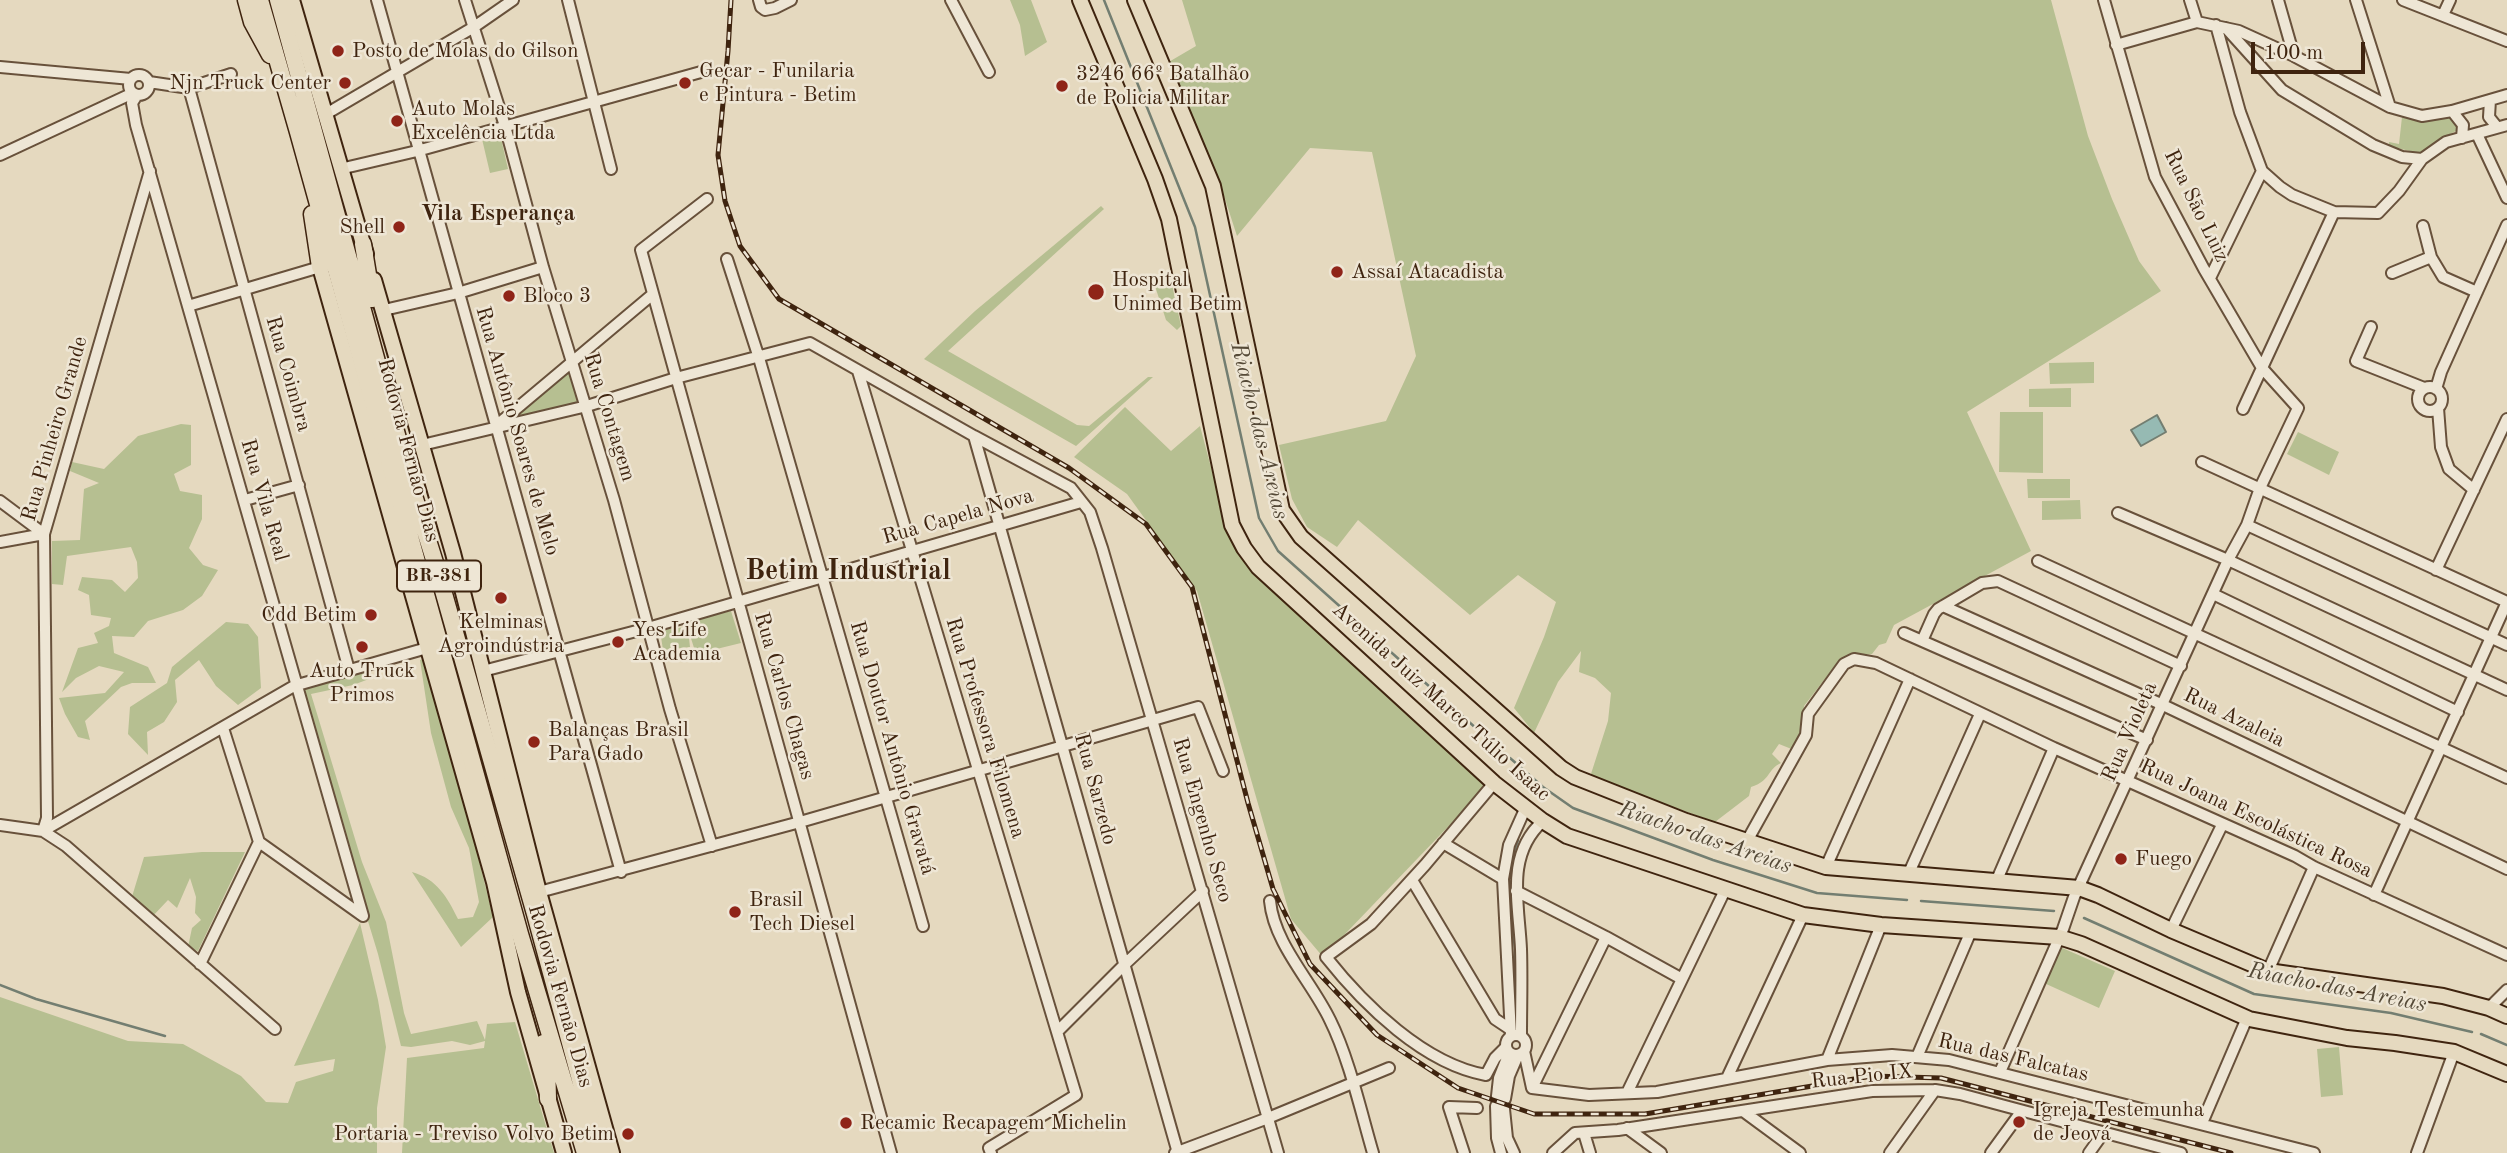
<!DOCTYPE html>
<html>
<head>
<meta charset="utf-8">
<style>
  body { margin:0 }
  #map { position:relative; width:2507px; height:1153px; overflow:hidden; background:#e5d9bf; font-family:"Old Standard TT",serif }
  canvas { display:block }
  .scale { position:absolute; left:2251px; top:42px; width:114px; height:32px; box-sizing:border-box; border:4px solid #3f240f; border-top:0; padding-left:9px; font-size:21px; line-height:24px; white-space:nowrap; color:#3f240f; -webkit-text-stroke:5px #eee6d5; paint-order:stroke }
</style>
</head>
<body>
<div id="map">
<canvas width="2507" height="1153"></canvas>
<div class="scale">100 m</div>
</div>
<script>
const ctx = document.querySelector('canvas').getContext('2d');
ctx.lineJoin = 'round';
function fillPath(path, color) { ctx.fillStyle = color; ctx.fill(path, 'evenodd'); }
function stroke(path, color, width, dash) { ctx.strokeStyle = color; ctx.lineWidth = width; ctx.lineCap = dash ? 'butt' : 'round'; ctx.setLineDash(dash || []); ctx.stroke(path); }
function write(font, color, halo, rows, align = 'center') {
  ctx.font = font + ' "Old Standard TT",serif'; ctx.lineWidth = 5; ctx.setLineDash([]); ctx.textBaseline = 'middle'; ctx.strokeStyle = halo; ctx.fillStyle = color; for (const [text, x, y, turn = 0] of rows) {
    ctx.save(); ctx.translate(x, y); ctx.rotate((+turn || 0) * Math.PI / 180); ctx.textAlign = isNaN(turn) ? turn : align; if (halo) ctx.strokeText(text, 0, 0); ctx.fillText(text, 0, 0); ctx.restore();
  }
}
fillPath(new Path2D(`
  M 1010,0 L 1031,0 L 1047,42 L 1025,56 L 1020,25 Z
  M 1182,0 L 2051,0 L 2088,136 L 2112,199 L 2139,261 L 2161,291 L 1967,412 L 2031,551 L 1894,625 L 1886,643 L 1879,645 L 1872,654 L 1841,658 L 1804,706 L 1805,731 L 1794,750 L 1779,744 L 1772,754 L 1781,763 C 1767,769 1771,781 1751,787 L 1749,796 L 1715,822 L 1590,777 L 1608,721 L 1611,693 L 1595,678 L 1579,672 L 1581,651 L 1558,682 L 1534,733 L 1514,708 L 1544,637 L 1556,602 L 1518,575 L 1470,615 L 1358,520 L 1337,547 L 1307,527 L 1292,499 L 1279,445 L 1386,421 L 1416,356 L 1372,152 L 1310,148 L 1237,236 L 1225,199 L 1167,63 L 1196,46 Z
  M 2449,113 L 2458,123 L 2458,130 L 2448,135 L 2422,154 L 2389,146 L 2389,142 L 2399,144 L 2402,117 L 2414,118 Z
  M 500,134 L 508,169 L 490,173 L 482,139 Z
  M 1101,206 L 1104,209 L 948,351 L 1077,425 L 1089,426 L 1148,377 L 1153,377 L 1076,446 L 924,359 L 975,311 Z
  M 1171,280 L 1181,326 L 1177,330 L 1166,320 L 1155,286 Z
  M 2094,362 L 2094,383 L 2050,384 L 2049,363 Z
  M 572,364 L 583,403 L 503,423 Z
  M 2071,388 L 2071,407 L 2029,407 L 2029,389 Z
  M 1125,407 L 1171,451 L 1200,426 L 1230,539 L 1247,566 L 1490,783 L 1323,957 L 1291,919 L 1197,591 L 1127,494 L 1074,457 Z
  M 2000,412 L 2043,412 L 2043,473 L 1999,472 Z
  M 181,424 L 191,425 L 191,465 L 174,474 L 180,491 L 202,495 L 202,519 L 189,548 L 203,565 L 218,570 L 202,596 L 183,610 L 148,621 L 134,637 L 112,636 L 114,653 L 148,667 L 156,683 L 132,683 L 121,687 L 85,721 L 90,740 L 78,737 L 65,714 L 59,698 L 105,693 L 124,672 L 99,666 L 76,678 L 62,692 L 78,648 L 98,643 L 94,633 L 109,626 L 111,618 L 91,615 L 89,595 L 78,590 L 82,577 L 112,580 L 125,592 L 138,578 L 137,562 L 131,547 L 67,556 L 63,585 L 52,584 L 52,541 L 80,540 L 84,489 L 99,483 L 70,471 L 72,462 L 104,469 L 138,436 Z
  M 2298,432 L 2339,452 L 2329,475 L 2287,454 Z
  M 2027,479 L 2070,479 L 2070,498 L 2028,498 Z
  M 2080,500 L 2081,519 L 2042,520 L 2042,501 Z
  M 731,611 L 741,643 L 696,654 L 688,629 L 690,647 L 663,650 L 660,630 L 687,627 L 687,622 Z
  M 226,622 L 248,624 L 258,637 L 261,688 L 238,705 L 216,686 L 199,660 L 175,680 L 177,702 L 164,722 L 147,732 L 148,755 L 128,734 L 130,707 L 167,683 L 172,667 Z
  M 424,659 L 469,820 L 493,917 L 461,947 L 412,872 C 437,879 447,897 458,919 L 473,917 L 479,902 L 469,848 L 451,807 L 431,733 L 420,660 Z
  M 366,668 L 369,679 L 353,685 L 311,694 L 362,862 L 386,922 L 404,1013 L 411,1034 L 477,1021 L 485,1040 L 487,1024 L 515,1022 L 554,1153 L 402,1153 L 407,1058 L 484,1048 L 485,1041 L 470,1045 L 452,1041 L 411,1047 L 401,1046 L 378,954 L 297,688 Z
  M 202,852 L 245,852 L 198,951 L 188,947 L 192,928 L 201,920 L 195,913 L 196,897 L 190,878 L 177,908 L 168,900 L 151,918 L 131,900 L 144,857 Z
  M 360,923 L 378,1000 L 386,1047 L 377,1108 L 377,1153 L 0,1153 L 0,997 L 128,1041 L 183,1044 L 241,1076 L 266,1102 L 288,1103 L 296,1082 L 333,1071 L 335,1059 L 294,1066 Z
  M 2060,947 L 2115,971 L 2099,1008 L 2044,983 Z
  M 2339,1047 L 2343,1095 L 2321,1097 L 2317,1049 Z`), '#b6bf91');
const water = new Path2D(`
  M 2157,415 L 2166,432 L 2141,446 L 2131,430 Z`);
fillPath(water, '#96bab3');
stroke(water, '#737e71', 2);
stroke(new Path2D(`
  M 1104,0 L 1195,227 L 1259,518 L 1278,551 L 1497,747
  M 1510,758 L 1543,787 L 1573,808 L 1713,860 L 1817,893 L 1907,900
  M 1511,861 L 1518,840
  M 1921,901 L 2054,911
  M 1510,909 L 1515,948 L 1514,1000
  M 2084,918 L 2254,994 L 2391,1013 L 2472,1032
  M 0,985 L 36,999 L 165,1036
  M 2481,1034 L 2507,1045`), '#737e71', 2.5);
const minor = new Path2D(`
  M 377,0 L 621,872
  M 465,0 L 505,126 L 543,267 L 614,500 L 670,709 L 712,846
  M 568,0 L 611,169
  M 759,0 L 761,7 L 765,10 L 775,8 L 791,0
  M 951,0 L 989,72
  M 2190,0 L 2197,22
  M 2278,0 L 2294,56
  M 2356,0 L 2390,107
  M 2403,0 L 2507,41
  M 2443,15 L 2450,0
  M 2216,25 L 2240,112 L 2262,171 L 2280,187 L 2292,195 L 2334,212 L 2378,213 L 2399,191 L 2422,159 L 2446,142 L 2507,125
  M 2226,28 L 2282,90 L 2373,145 L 2402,157 L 2422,159
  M 2116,45 L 2197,22 L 2239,31 L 2294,56 L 2390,107 L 2422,116 L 2452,111 L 2507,95
  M 0,67 L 131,79
  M129 85a10 10 0 1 1 20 0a10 10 0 1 1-20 0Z
  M 149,82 L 189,88 L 231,74
  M 189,88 L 349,670
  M 137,95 L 132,103 L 136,125 L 363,916
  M 2490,100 L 2489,117 L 2497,127
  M 2452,111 L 2463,125 L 2462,138
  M 326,114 L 474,27 L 513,0
  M 2477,134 L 2507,198
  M 0,155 L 133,93
  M 340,169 L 417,151 L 701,72
  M 707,199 L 641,250 L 891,1153
  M 2423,226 L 2431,257 L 2443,277 L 2477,292
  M 727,259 L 759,358 L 923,926
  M 2392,273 L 2431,257
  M 2210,278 L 2262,171
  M 188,306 L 320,267
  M 384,310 L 458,293 L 543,267
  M 2371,327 L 2356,361 L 2424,388
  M 858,371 L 1076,1095 L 989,1148 L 991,1153
  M2418 399a12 12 0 1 1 24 0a12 12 0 1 1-24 0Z
  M 2436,389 L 2441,372 L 2507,225
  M 2438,408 L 2441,447 L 2449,469 L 2474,490
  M 2243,409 L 2334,212
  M 497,425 L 653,294
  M 974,436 L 1178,1153
  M 422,445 L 587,406 L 676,378 L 810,343 L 974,436 L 1071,488 L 1090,512 L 1102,548 L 1278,1153
  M 2202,462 L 2507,602
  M 245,500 L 299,485
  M 0,501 L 44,534
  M 2118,513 L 2228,560 L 2507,690
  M 2247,525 L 2507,645
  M 0,542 L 44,534
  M 2038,561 L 2507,778
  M 2436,570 L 2507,419
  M 2213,594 L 2458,712
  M 1943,606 L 2163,705 L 2507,869
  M 1904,633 L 2147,740
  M 1922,641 L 1934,614 L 1938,609 L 1982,583 L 1998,581 L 2181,666
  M 483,671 L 648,628 L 1081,502
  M 223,728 L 259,842
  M 1494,783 L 1425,865 L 1371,924 L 1326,957 C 1364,1005 1424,1064 1486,1075 L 1495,1058 L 1506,1047
  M 0,825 L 43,831 L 66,846 L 275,1029
  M 43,831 L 47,818 L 44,534 L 150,171
  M 43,831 L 294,686 L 427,648
  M 1747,841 L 1806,735 L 1808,714 L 1844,664 L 1854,659 L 1876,663 L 2054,748 L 2295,856 L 2314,867 L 2507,955
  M 259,842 L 363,916
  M 1443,843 L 1503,879
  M 1826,867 L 1910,679
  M 1908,875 L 1980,714
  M 1412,880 L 1495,1019 L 1510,1029
  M 1996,882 L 2054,748
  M 1516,891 L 1606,937 L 1682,979
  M 539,892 L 800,822 L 1198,707 L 1223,771
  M 2374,895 L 2507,602
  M 1270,901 C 1274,944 1312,982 1330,1020 C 1349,1058 1361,1112 1373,1153
  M 2171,930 L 2222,825
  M 200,964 L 259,842
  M 2268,971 L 2314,867
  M 2489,1008 L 2507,990
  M 1057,1032 L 1124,965 L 1203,891
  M1506 1045a10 10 0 1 1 20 0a10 10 0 1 1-20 0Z
  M 1511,1035 L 1503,879 L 1509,845 L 1526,807
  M 1521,1036 C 1521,1007 1522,978 1521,949 C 1519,904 1505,855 1543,821
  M 1524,1051 L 1532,1088
  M 1917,1057 L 1971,931
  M 1827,1060 L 1881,925
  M 2000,1072 L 2063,929 L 2074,897 L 2228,560 L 2247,525 L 2260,488 L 2298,408 L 2262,368 L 2204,269 L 2155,177 L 2104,0
  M 1727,1078 L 1803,915
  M 1532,1088 L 1589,1095 L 1657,1092 L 1827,1060 L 1892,1055 L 1949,1060 L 2314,1153
  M 1532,1088 L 1606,937
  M 1627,1093 L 1726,888
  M 1497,1096 L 1499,1078 L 1509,1053
  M 1505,1099 L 1509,1076 L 1518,1055
  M 1496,1106 L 1497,1138 L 1501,1153
  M 1504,1109 L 1507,1138 L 1514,1153
  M 1743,1111 L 1800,1153
  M 2202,1123 L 2247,1018
  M 1627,1128 L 1661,1153
  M 1584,1133 L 1590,1153
  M 1175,1153 L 1268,1118 L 1389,1068
  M 1464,1153 L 1449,1107 L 1477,1108
  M 1553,1153 L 1575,1133 L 1618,1130 L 1872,1091 L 1935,1090 L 1960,1094 L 2181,1153
  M 1890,1153 L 1935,1090
  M 1991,1153 L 2021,1112
  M 2089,1153 L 2104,1132
  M 2417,1153 L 2454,1052`);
const major = new Path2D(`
  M 292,0 L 366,254
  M 1080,0 L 1155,179 L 1169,219 L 1232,525 L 1244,548 L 1258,567 L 1494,783 L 1543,821 L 1567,836 L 1803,915 L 1881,925 L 2059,937 L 2081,944 L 2249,1019 L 2347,1038 L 2395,1043 L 2454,1052 L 2507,1074
  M 1135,0 L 1213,186 L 1282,510 L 1301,537 L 1561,768 L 1575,777 L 1686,821 L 1826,867 L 2079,888 L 2098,895 L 2171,930 L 2268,971 L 2443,996 L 2489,1008 L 2507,1016
  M 320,267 L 494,882 L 518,992 L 564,1153
  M 374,280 L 453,553 L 539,892 L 612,1153`);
const highway = new Path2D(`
  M 246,0 L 252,22 L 270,55
  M 260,0 L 298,132 L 520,934 L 585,1153
  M 278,0 L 411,486 L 437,569 L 535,914 L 600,1153
  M 312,214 L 320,267
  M 363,244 L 372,299
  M 543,1043 L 547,1061 L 548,1099`);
stroke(minor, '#68513b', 14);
stroke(major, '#3f240f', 18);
stroke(highway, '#3f240f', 19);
stroke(minor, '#eee6d5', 10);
stroke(major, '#e5d9bf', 14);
stroke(highway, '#e5d9bf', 16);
const rail = new Path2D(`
  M 731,0 L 728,51 L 718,155 L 725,201 L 740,246 L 779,299 L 1069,468 L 1146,524 L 1192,587 L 1248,803 L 1273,889 L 1310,964 L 1377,1035 L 1458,1088 L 1534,1114 L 1645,1114 L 1872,1076 L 1941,1078 L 2231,1153`);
stroke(rail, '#3f240f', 5);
stroke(rail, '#eee6d5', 2.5, [8]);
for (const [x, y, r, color] of [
  [338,51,7,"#8f2418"],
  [345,83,7,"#8f2418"],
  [685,83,7,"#8f2418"],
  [1062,86,7,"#8f2418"],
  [397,121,7,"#8f2418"],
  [399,227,7,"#8f2418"],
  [1337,272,7,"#8f2418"],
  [1096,292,9,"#8f2418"],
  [509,296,7,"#8f2418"],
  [501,598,7,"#8f2418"],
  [371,615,7,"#8f2418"],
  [618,642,7,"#8f2418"],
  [362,647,7,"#8f2418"],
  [534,742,7,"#8f2418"],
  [2121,859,7,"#8f2418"],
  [735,912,7,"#8f2418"],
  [2019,1122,7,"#8f2418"],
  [846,1123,7,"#8f2418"],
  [628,1134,7,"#8f2418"]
]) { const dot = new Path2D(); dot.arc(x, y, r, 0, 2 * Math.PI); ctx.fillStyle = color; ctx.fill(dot); stroke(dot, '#eee6d5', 2.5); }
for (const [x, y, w] of [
  [439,576,84]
]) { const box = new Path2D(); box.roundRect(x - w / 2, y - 15.5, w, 31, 5); ctx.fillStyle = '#eee6d5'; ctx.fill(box); stroke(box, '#3f240f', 2); }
write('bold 19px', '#3f240f', null, [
  ["BR-381",439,576]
]);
write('21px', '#3f240f', '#eee6d5', [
  ["Posto de Molas do Gilson",352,51],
  ["Gecar - Funilaria",699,71],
  ["e Pintura - Betim",699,95],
  ["3246 66º Batalhão",1076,74],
  ["de Policia Militar",1076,98],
  ["Njn Truck Center",331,83,"right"],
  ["Auto Molas",411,109],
  ["Excelência Ltda",411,133],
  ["Shell",385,227,"right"],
  ["Assaí Atacadista",1351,272],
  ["Hospital",1112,280],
  ["Unimed Betim",1112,304],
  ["Bloco 3",523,296],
  ["Cdd Betim",357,615,"right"],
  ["Kelminas",501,622,"center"],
  ["Agroindústria",501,646,"center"],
  ["Yes Life",632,630],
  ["Academia",632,654],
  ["Auto Truck",362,671,"center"],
  ["Primos",362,695,"center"],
  ["Balanças Brasil",548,730],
  ["Para Gado",548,754],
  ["Fuego",2135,859],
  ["Brasil",749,900],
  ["Tech Diesel",749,924],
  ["Igreja Testemunha",2033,1110],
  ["de Jeová",2033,1134],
  ["Recamic Recapagem Michelin",860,1123],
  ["Portaria - Treviso Volvo Betim",614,1134,"right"]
], 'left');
write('21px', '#3f240f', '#eee6d5', [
  ["Rua São Luiz",2196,206,64],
  ["Rua Coimbra",288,374,74],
  ["Rua Contagem",609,417,73],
  ["Rua Pinheiro Grande",55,429,-74],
  ["Rua Antônio Soares de Melo",517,431,74],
  ["Rodovia Fernão Dias",408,450,75],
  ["Rua Vila Real",264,500,74],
  ["Rua Capela Nova",958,517,-16],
  ["Rua Carlos Chagas",784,696,74],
  ["Avenida Juiz Marco Túlio Isaac",1441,702,42],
  ["Rua Azaleia",2234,718,26],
  ["Rua Professora Filomena",985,728,73],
  ["Rua Violeta",2130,732,-66],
  ["Rua Doutor Antônio Gravatá",892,748,74],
  ["Rua Sarzedo",1095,789,75],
  ["Rua Joana Escolástica Rosa",2256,819,25],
  ["Rua Engenho Seco",1202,820,74],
  ["Rodovia Fernão Dias",560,996,74],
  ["Rua das Falcatas",2013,1058,13],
  ["Rua Pio IX",1862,1077,-6]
]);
write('bold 23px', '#3f240f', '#eee6d5', [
  ["Vila Esperança",498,214]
]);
write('italic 23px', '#554a38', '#eee6d5', [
  ["Riacho das Areias",1259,431,76],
  ["Riacho das Areias",1705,838,19],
  ["Riacho das Areias",2337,988,11]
]);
write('bold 28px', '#3f240f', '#eee6d5', [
  ["Betim Industrial",848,572]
]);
</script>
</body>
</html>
